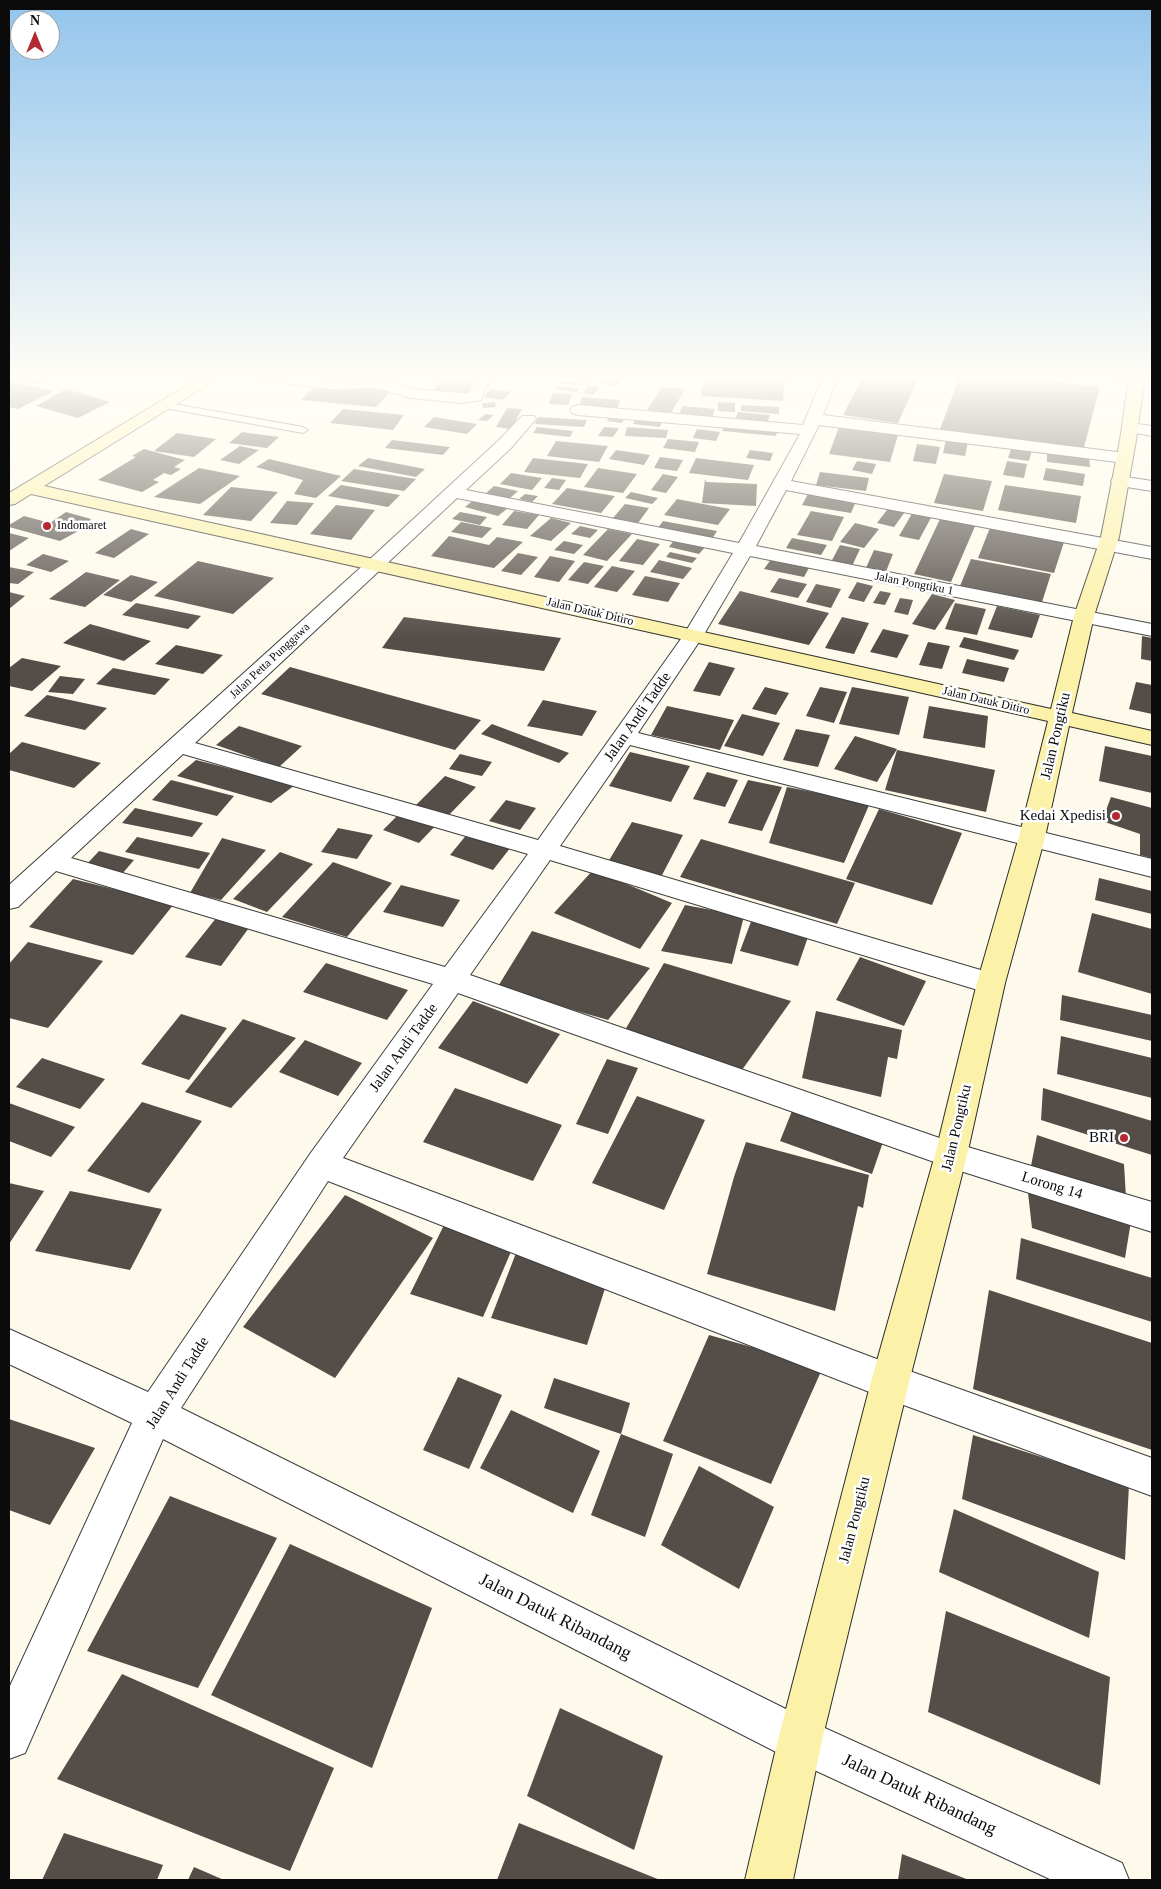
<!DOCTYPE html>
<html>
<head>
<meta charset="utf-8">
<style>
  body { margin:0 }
  #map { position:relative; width:1161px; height:1889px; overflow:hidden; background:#fefaeb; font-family:"Times New Roman",serif }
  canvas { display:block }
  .frame { position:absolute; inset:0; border:10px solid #0b0b0b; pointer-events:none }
  .north { position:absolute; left:10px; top:10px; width:50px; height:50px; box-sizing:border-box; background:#fff; border:1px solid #9d9d9d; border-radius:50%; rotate:0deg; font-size:14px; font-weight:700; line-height:20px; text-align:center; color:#0b0b0b }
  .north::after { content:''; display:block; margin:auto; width:18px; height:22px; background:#b52a32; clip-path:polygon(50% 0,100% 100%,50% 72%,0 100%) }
</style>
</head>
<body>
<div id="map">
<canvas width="1161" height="1889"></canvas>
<div class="frame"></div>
<div class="north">N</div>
</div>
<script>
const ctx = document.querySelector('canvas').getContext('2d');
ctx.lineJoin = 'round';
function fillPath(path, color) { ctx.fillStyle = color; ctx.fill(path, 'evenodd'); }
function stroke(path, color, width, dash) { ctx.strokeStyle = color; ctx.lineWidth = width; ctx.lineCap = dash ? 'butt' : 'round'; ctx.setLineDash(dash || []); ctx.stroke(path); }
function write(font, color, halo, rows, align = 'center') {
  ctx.font = font + ' "Times New Roman",serif'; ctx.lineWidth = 5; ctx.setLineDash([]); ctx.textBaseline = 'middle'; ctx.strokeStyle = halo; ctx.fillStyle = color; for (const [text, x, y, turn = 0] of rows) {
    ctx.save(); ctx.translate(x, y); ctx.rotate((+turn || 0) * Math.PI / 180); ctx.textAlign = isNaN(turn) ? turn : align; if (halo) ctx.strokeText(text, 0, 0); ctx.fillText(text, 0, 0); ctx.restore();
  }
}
fillPath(new Path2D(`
  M 16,376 L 57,376 L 42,384 L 11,378 Z
  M 326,376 L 363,376 L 358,381 Z
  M 440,376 L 475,376 L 469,392 L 434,391 Z
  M 494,376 L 513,376 L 512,379 L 493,378 Z
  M 563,376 L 592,376 L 588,381 L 561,378 Z
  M 604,376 L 611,376 L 624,378 L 617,386 L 598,383 Z
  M 705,376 L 785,377 L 783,401 L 701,396 Z
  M 863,376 L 919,376 L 898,423 L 843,415 Z
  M 960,376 L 1013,376 L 1100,387 L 1083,451 L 940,429 Z
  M 9,381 L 54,391 L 18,409 L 9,407 Z
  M 562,381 L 583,384 L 582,386 L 560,384 Z
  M 317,383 L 391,391 L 376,407 L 301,400 Z
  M 557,386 L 579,388 L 577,392 L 555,389 Z
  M 589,386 L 600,387 L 593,395 L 583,393 Z
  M 662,387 L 685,389 L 671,413 L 647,410 Z
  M 66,389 L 110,402 L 78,418 L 36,406 Z
  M 491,389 L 511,392 L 503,400 L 483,397 Z
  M 553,393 L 572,394 L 568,405 L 549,404 Z
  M 582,397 L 620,400 L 618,408 L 579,406 Z
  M 495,402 L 496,407 L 483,408 L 482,403 Z
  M 718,402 L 735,403 L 735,412 L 718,411 Z
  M 741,405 L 779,407 L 779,414 L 741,411 Z
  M 682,406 L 715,409 L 712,417 L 679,415 Z
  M 507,408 L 522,409 L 511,429 L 496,427 Z
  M 343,409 L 404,415 L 393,430 L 330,423 Z
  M 738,412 L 770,415 L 767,423 L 735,420 Z
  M 485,414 L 494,415 L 487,421 L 478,420 Z
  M 610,415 L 625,417 L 622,423 L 607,421 Z
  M 637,416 L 664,418 L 660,427 L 633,424 Z
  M 434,417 L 477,424 L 467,434 L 424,427 Z
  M 538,417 L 587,420 L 584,427 L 535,424 Z
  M 725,424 L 778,428 L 776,436 L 722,431 Z
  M 537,427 L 573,431 L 570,437 L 533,433 Z
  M 604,427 L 619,428 L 613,437 L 598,436 Z
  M 627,427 L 668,430 L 666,438 L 625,436 Z
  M 839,427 L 898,435 L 890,462 L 829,454 Z
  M 697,429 L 720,432 L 716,441 L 693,438 Z
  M 242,432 L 279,437 L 267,448 L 229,443 Z
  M 177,433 L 216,439 L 194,457 L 154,451 Z
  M 668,439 L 699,442 L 695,452 L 663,448 Z
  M 946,439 L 968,442 L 965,456 L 943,453 Z
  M 392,440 L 450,447 L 443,455 L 385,448 Z
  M 556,441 L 608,446 L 599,462 L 547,456 Z
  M 917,444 L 940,447 L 936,464 L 913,461 Z
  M 240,446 L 259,450 L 239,464 L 220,460 Z
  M 1012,446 L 1032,450 L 1029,461 L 1008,458 Z
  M 144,449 L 185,460 L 174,467 L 181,469 L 171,475 L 164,473 L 153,480 L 159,482 L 142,492 L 98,480 L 136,457 L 132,456 Z
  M 616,450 L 650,455 L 644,465 L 609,459 Z
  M 750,450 L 773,453 L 770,461 L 746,458 Z
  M 1047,451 L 1089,455 L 1090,467 L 1047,462 Z
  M 660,457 L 683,460 L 677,471 L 654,468 Z
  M 368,458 L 425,469 L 416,477 L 358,466 Z
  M 533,458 L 588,464 L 580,478 L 524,472 Z
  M 696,458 L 754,465 L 748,480 L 689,473 Z
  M 269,459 L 341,476 L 316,498 L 294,494 L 303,480 L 256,467 Z
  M 857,461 L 876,464 L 872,474 L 852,470 Z
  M 1007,461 L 1027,464 L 1024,478 L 1003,475 Z
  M 199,468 L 240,476 L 200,504 L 154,497 Z
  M 598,468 L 637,474 L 623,493 L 584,487 Z
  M 1046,468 L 1085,474 L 1083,486 L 1043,480 Z
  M 354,469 L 416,479 L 404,491 L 341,481 Z
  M 820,472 L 869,478 L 866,491 L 816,485 Z
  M 511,473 L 542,478 L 532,490 L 500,484 Z
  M 663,474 L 678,477 L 666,493 L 651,490 Z
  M 944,474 L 992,481 L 983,511 L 934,503 Z
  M 552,478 L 566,480 L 559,490 L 544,488 Z
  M 705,479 L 706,482 L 757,484 L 756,506 L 702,503 Z
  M 341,485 L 400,495 L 388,507 L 328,496 Z
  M 1005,485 L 1081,496 L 1076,523 L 998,510 Z
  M 494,486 L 518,491 L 509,499 L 485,494 Z
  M 231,487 L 278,492 L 251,521 L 203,515 Z
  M 567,488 L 615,496 L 601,513 L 552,504 Z
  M 631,492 L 658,498 L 652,504 L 625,498 Z
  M 809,492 L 857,499 L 851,513 L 802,505 Z
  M 525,494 L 538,496 L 532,502 L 519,499 Z
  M 475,499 L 508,508 L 498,516 L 465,507 Z
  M 677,499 L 703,504 L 730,509 L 718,525 L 664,515 Z
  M 287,501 L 314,503 L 297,525 L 270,523 Z
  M 625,504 L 649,508 L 638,523 L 613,518 Z
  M 336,505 L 375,510 L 351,540 L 310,534 Z
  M 890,506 L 907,509 L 894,527 L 877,523 Z
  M 914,510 L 933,514 L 919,540 L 899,536 Z
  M 514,511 L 539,515 L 527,529 L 502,525 Z
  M 811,511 L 844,517 L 832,541 L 797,535 Z
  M 66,512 L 91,519 L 82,529 L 60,541 L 9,527 L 9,525 L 24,516 L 50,523 Z
  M 460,512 L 487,517 L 480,525 L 452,519 Z
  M 941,517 L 976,524 L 951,582 L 914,574 Z
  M 551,518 L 571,523 L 551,541 L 530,536 Z
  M 663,521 L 717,531 L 712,539 L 657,529 Z
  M 461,522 L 492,528 L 482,538 L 451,532 Z
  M 855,523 L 879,529 L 864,548 L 840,542 Z
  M 991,525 L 1065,539 L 1054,573 L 978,558 Z
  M 580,526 L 598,530 L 590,538 L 571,534 Z
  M 131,529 L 149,534 L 114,558 L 95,553 Z
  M 608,529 L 632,534 L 607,561 L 583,555 Z
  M 9,533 L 29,538 L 9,551 Z
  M 449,536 L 489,545 L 497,537 L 523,542 L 494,568 L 431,556 Z
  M 792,538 L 827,545 L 821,555 L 786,548 Z
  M 637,539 L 660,544 L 643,565 L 619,561 Z
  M 675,539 L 706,546 L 699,554 L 669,547 Z
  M 564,541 L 583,545 L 574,554 L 554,550 Z
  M 840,545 L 860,549 L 852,566 L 831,562 Z
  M 874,550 L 893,554 L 885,574 L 865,570 Z
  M 670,552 L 697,558 L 692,563 L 666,557 Z
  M 518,553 L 538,557 L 521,575 L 501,571 Z
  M 43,554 L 69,561 L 51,572 L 26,565 Z
  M 550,556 L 575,561 L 559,582 L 534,577 Z
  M 772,558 L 810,566 L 804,577 L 764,569 Z
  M 971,559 L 1051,574 L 1042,602 L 960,586 Z
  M 659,560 L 692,568 L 683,579 L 650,572 Z
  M 198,561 L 274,578 L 233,614 L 154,596 Z
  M 584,562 L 604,566 L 588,584 L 568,580 Z
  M 612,566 L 635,571 L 617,592 L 594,587 Z
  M 9,567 L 34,572 L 18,584 L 9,583 Z
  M 86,572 L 120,580 L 85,607 L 49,599 Z
  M 131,575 L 158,582 L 131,602 L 103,595 Z
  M 645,576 L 680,583 L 668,602 L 632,595 Z
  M 779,578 L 807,584 L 798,598 L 770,592 Z
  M 857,582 L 873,586 L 864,602 L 848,598 Z
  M 816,584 L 841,589 L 831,608 L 806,602 Z
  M 740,591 L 829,613 L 809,645 L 718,624 Z
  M 880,591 L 891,593 L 885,605 L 873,603 Z
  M 9,592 L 25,596 L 9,609 Z
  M 932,594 L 955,600 L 935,630 L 912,624 Z
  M 900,598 L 913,600 L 908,615 L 894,612 Z
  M 136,603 L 201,616 L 188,629 L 122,615 Z
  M 955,603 L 986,609 L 977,635 L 945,629 Z
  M 997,606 L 1040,615 L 1032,638 L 988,629 Z
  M 404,617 L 561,638 L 544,671 L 382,648 Z
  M 842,617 L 869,623 L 854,654 L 825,648 Z
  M 90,624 L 151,641 L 124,661 L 63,643 Z
  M 883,629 L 909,635 L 897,658 L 870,652 Z
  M 1142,636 L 1152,638 L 1152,661 L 1141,659 Z
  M 964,637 L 1019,650 L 1014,660 L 959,647 Z
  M 928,642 L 950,646 L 942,669 L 919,665 Z
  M 176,645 L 223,655 L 203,674 L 155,664 Z
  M 22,658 L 61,666 L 32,691 L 9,686 L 9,668 Z
  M 967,659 L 1009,668 L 1004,682 L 962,673 Z
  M 709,662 L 735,668 L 720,696 L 693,691 Z
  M 290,667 L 379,692 L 481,720 L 455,750 L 261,694 Z
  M 113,668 L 170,679 L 155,695 L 96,684 Z
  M 60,676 L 85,679 L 73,694 L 48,692 Z
  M 1136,682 L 1152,685 L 1152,714 L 1129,709 Z
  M 765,687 L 789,693 L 776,715 L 752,709 Z
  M 820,687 L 847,692 L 834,723 L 806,716 Z
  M 852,687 L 909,697 L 899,735 L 839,724 Z
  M 47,695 L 107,708 L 85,730 L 24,716 Z
  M 543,700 L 597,711 L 582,736 L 527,726 Z
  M 667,706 L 734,720 L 720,750 L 651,735 Z
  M 929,706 L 988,716 L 985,748 L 923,738 Z
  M 742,714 L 780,723 L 763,756 L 724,746 Z
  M 492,724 L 569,753 L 559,763 L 481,734 Z
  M 239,726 L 302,746 L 279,767 L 216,745 Z
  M 796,729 L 830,735 L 818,767 L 783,760 Z
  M 855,736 L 897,749 L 877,782 L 834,769 Z
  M 22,742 L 101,763 L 74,788 L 9,770 L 9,754 Z
  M 1105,746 L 1152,756 L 1152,793 L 1099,781 Z
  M 897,750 L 995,770 L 986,812 L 885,790 Z
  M 630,752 L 690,766 L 671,802 L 609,786 Z
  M 460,754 L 492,762 L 482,776 L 449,769 Z
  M 196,760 L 295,785 L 271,803 L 177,776 Z
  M 707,772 L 738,780 L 725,807 L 693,799 Z
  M 445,776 L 476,787 L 447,817 L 416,805 Z
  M 171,780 L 234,796 L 217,816 L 152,800 Z
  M 748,780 L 782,787 L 762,831 L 728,823 Z
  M 787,787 L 870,803 L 844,863 L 769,843 Z
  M 1111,797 L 1152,808 L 1152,858 L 1140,855 L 1140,834 L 1102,821 Z
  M 506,800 L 536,808 L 520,830 L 489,821 Z
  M 135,808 L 203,823 L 192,837 L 122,823 Z
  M 879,809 L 962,833 L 932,905 L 846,879 Z
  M 402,811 L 438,823 L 419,843 L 383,830 Z
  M 632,822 L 683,835 L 661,877 L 608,862 Z
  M 338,828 L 373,835 L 357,859 L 321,852 Z
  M 468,833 L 511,847 L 493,870 L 450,855 Z
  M 137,837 L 210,853 L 199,869 L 125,852 Z
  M 222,838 L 266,850 L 221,900 L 190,893 Z
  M 701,839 L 855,883 L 837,924 L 680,877 Z
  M 99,851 L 134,860 L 122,874 L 86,865 Z
  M 280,852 L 313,864 L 267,912 L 233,899 Z
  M 333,862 L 392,883 L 347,937 L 282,917 Z
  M 593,870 L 672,903 L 640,949 L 554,913 Z
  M 1099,878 L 1152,891 L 1152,914 L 1095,900 Z
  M 73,879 L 174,904 L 133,955 L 29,927 Z
  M 401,885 L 460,900 L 443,927 L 383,912 Z
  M 685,905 L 744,916 L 732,964 L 661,951 Z
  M 1092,913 L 1152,929 L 1152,994 L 1078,972 Z
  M 217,917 L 251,925 L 221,966 L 185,957 Z
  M 752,919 L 809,934 L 798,966 L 740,951 Z
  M 532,931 L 650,968 L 608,1020 L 497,988 Z
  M 28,942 L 103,961 L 48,1028 L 9,1018 L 9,964 Z
  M 860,957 L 926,981 L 904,1026 L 836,1000 Z
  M 326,963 L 408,990 L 387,1020 L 303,992 Z
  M 664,963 L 791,1001 L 742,1070 L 625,1030 Z
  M 1062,995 L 1152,1015 L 1152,1041 L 1060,1020 Z
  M 473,1001 L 560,1034 L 527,1084 L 438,1048 Z
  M 816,1011 L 902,1030 L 897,1059 L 888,1057 L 881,1097 L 802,1078 Z
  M 181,1014 L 227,1028 L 189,1080 L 141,1064 Z
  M 243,1019 L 296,1038 L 231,1108 L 185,1092 Z
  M 1061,1036 L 1152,1058 L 1152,1098 L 1057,1074 Z
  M 305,1040 L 362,1063 L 338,1096 L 279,1072 Z
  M 42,1058 L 105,1079 L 80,1109 L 16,1087 Z
  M 607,1059 L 638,1068 L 608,1134 L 576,1124 Z
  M 455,1088 L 562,1125 L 533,1181 L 423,1142 Z
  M 1043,1088 L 1152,1121 L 1152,1155 L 1041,1120 Z
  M 637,1096 L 705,1120 L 664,1210 L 592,1183 Z
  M 142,1102 L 202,1121 L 149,1193 L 87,1171 Z
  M 9,1103 L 75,1127 L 51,1157 L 9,1141 Z
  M 792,1111 L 883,1142 L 872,1174 L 780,1141 Z
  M 1037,1135 L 1124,1164 L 1126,1198 L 1030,1171 Z
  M 746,1142 L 869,1175 L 863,1208 L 858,1206 L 835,1311 L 707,1274 L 734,1177 Z
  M 9,1183 L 44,1191 L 9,1244 Z
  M 70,1191 L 162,1209 L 130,1270 L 35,1251 Z
  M 1028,1193 L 1132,1215 L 1125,1258 L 1032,1228 Z
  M 345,1195 L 433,1238 L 335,1378 L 243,1327 Z
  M 447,1219 L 516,1240 L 483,1317 L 410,1294 Z
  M 1021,1238 L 1152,1278 L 1152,1322 L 1016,1279 Z
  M 516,1253 L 608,1279 L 587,1345 L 491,1318 Z
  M 989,1290 L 1152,1343 L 1152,1450 L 973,1389 Z
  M 709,1335 L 823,1367 L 771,1484 L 663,1441 Z
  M 458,1377 L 502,1395 L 469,1469 L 423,1450 Z
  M 554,1378 L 630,1403 L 621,1434 L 544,1408 Z
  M 511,1410 L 600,1451 L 573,1513 L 480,1468 Z
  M 9,1419 L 95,1448 L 50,1525 L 9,1510 Z
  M 621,1434 L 673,1454 L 645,1537 L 591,1515 Z
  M 973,1435 L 1129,1485 L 1125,1560 L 962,1499 Z
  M 699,1466 L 774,1507 L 739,1589 L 661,1545 Z
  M 170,1496 L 277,1538 L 198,1688 L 87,1651 Z
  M 954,1509 L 1099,1572 L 1089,1638 L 939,1572 Z
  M 290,1544 L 432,1608 L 372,1768 L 211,1695 Z
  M 946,1611 L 1110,1677 L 1100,1785 L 928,1712 Z
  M 122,1674 L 334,1768 L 290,1871 L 57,1779 Z
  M 560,1708 L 663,1756 L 634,1850 L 527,1796 Z
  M 519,1823 L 660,1880 L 497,1880 Z
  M 64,1833 L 163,1865 L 157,1880 L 42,1880 Z
  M 902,1854 L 969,1880 L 898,1880 Z
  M 194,1867 L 224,1880 L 188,1880 Z`), '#544d48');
const lane = new Path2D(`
  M 163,402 L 303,427 L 308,430 L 303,433 L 159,407 L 159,403 Z`);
const street = new Path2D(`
  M 257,376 L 301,376 L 330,379 L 379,378 L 413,389 L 462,393 L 469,393 L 478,376 L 493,376 L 485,389 L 481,400 L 462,403 L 411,398 L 378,388 L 330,389 L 265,381 L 260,379 Z
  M 823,376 L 838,376 L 823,415 L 1125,453 L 1131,454 L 1133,458 L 1131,462 L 1125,463 L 819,425 L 791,481 L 1152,547 L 1152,559 L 786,490 L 756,546 L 1152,624 L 1152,636 L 750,556 L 703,636 L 638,733 L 1152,859 L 1152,877 L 630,745 L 560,846 L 1001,976 L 1005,983 L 1001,990 L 991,994 L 550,860 L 470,975 L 951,1142 L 1152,1202 L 1152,1232 L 951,1168 L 458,993 L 343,1158 L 890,1364 L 1152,1458 L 1152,1496 L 890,1400 L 328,1181 L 181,1408 L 816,1724 L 1122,1863 L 1129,1880 L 1052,1880 L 784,1756 L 163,1439 L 25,1753 L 9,1759 L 9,1688 L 132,1423 L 9,1364 L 9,1329 L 148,1392 L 310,1154 L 433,984 L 56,871 L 18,907 L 9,909 L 9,885 L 369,560 L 499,440 L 522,416 L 534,416 L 536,419 L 511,448 L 466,490 L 739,543 L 800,434 L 578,415 L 572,413 L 570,410 L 572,407 L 578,405 L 803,425 ZM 457,498 L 733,553 L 683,636 L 538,840 L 195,743 ZM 183,754 L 528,854 L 445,967 L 71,858 Z
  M 1109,376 L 1152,376 L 1152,382 L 1117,381 L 1112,379 Z
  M 1130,423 L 1152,426 L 1152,436 L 1124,431 L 1122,428 L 1124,425 Z
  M 1120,476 L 1152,481 L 1152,491 L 1114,485 L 1111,481 L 1114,477 Z`);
const secondary = new Path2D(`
  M 202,376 L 220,376 L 217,379 L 44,486 L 1051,709 L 1074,616 L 1101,537 L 1120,440 L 1129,376 L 1145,376 L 1136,440 L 1119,537 L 1094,616 L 1072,713 L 1152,731 L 1152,745 L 1069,726 L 1045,837 L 1005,983 L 967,1155 L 909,1382 L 822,1740 L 793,1880 L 745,1880 L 778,1740 L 871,1382 L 935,1155 L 977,983 L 1019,837 L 1048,721 L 31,494 L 15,504 L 9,505 L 9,493 Z`);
stroke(lane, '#3e3e3e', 2);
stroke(street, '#3e3e3e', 2);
stroke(secondary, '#2d2d2d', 2);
fillPath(lane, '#fff');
fillPath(street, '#fff');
fillPath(secondary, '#fcf1a8');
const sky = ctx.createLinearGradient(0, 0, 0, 640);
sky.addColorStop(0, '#92c4ec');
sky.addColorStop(0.59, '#fffdf6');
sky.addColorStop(1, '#fffdf600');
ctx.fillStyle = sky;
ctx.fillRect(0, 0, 1161, 640);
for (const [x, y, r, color] of [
  [47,526,5,"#b52a32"],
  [1116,816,5,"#b52a32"],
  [1124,1138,5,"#b52a32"]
]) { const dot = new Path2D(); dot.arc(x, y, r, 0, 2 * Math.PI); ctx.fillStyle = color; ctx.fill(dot); stroke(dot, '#fff', 2); }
write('12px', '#0b0b0b', '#fff', [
  ["Indomaret",57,526]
], 'left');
write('12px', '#0b0b0b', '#fff', [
  ["Jalan Pongtiku 1",914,584,11],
  ["Jalan Datuk Ditiro",590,612,13],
  ["Jalan Petta Punggawa",270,661,-43],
  ["Jalan Datuk Ditiro",986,701,13]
]);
write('15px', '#0b0b0b', '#fff', [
  ["Jalan Andi Tadde",638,717,-55],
  ["Jalan Pongtiku",1056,736,-77],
  ["Jalan Andi Tadde",404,1048,-54],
  ["Jalan Pongtiku",957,1128,-77],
  ["Lorong 14",1052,1186,17],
  ["Jalan Andi Tadde",178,1383,-58],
  ["Jalan Pongtiku",855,1520,-76]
]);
write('15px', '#0b0b0b', '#fff', [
  ["Kedai Xpedisi",1106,816],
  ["BRI",1114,1138]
], 'right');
write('18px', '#0b0b0b', '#fff', [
  ["Jalan Datuk Ribandang",555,1617,27],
  ["Jalan Datuk Ribandang",919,1795,25]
]);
</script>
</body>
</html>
